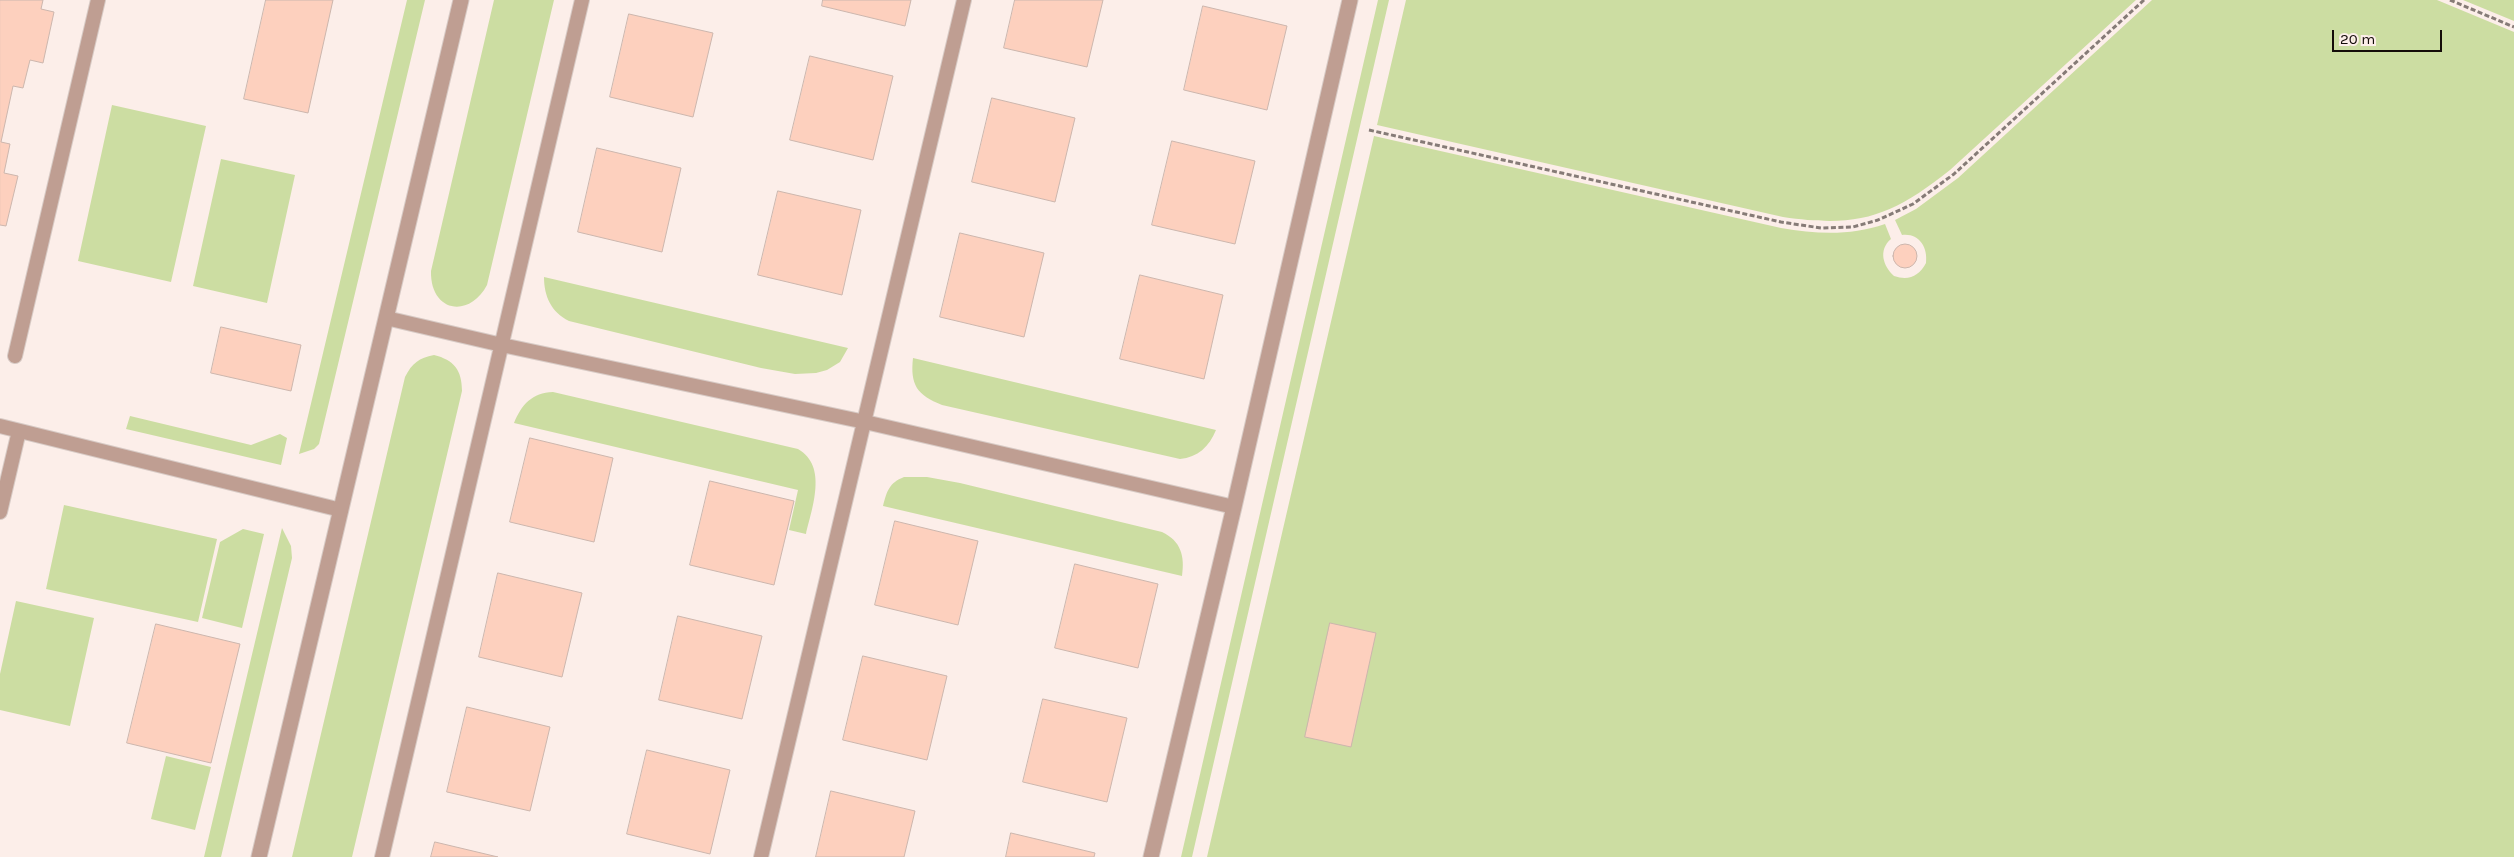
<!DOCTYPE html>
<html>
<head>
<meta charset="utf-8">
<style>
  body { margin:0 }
  #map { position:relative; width:2514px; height:857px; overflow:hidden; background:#fceee9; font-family:Karla,sans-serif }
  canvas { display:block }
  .scale { position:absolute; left:2332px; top:30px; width:110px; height:22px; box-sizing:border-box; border:2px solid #140c09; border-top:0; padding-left:6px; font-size:15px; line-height:18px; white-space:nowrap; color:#140c09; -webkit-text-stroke:4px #fceee9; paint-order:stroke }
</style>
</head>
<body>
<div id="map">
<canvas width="2514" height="857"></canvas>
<div class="scale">20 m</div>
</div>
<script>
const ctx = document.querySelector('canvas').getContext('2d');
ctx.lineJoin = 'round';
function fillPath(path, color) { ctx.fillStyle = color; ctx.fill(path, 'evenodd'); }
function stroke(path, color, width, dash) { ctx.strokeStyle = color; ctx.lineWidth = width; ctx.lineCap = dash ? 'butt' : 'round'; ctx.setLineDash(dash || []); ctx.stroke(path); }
fillPath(new Path2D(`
  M 407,0 L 425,0 L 319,444 L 314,449 L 299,454 Z
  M 494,0 L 554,0 L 487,285 C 469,319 430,312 431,271 Z
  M 1378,0 L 1389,0 L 1192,857 L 1181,857 Z
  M 1406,0 L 2136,0 L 1950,170 C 1891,217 1858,228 1783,217 L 1377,125 Z
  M 2152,0 L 2437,0 L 2514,32 L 2514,857 L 1207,857 L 1374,136 L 1781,228 C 1817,234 1850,236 1885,224 L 1891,239 C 1878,250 1883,266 1894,276 C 1909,281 1919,276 1926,263 C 1928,247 1919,233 1902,235 L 1895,220 L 1916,209 L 1958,178 Z
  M 2463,0 L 2514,0 L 2514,21 Z
  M 112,105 L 206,126 L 171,282 L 78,261 Z
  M 221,159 L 295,175 L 267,303 L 193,286 Z
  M 544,277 L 848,348 L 840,362 L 827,370 L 816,373 L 795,374 L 761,368 L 569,321 C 551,312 544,296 544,277 Z
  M 434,355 C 454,360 462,370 462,391 L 352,857 L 292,857 L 405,377 C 412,363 419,358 434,355 Z
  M 913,358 L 1216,430 C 1209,447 1198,457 1180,459 L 942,405 C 917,395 910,385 913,358 Z
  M 553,392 L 798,449 C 828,466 812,508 806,534 L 789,530 L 798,490 L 514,423 C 522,404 532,393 553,392 Z
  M 130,416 L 251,445 L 280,434 L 287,438 L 281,465 L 126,429 Z
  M 904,477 L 927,477 L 960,483 L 1162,532 C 1181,541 1185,556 1182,576 L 883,506 C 887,491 889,483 904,477 Z
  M 64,505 L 217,539 L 198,622 L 46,589 Z
  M 282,528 L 291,546 L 292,558 L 221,857 L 204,857 Z
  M 243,529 L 264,534 L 242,628 L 202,618 L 220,542 Z
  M 16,601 L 94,618 L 70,726 L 0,710 L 0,674 Z
  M 166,756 L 211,767 L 195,830 L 151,819 Z`), '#ccdda2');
const building = new Path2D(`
  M 0,0 L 43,0 L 41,9 L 54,12 L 43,63 L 30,60 L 23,88 L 13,86 L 1,142 L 10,144 L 4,173 L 18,176 L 6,226 L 0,225 Z
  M 266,0 L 333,0 L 308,113 L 244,99 Z
  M 823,0 L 911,0 L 905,26 L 822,6 Z
  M 1015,0 L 1103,0 L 1087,67 L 1004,48 Z
  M 1203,6 L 1287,26 L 1267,110 L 1184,90 Z
  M 629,14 L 713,33 L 693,117 L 610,97 Z
  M 810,56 L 893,76 L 873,160 L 790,140 Z
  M 992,98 L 1075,118 L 1055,202 L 972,182 Z
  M 1172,141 L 1255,161 L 1235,244 L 1152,225 Z
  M 597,148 L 681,168 L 662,252 L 578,232 Z
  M 778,191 L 861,210 L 842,295 L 758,275 Z
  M 960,233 L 1044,253 L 1024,337 L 940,317 Z
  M1893 256a12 12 0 1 1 24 0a12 12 0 1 1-24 0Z
  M 1140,275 L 1223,295 L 1204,379 L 1120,359 Z
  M 221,327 L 301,345 L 291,391 L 211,373 Z
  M 530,438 L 613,458 L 594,542 L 510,522 Z
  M 710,481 L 794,501 L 774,585 L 690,565 Z
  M 895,521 L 978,541 L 958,625 L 875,605 Z
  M 1075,564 L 1158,584 L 1138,668 L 1055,648 Z
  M 498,573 L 582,593 L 562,677 L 479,657 Z
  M 678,616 L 762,636 L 742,719 L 659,700 Z
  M 1330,623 L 1376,633 L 1351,747 L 1305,737 Z
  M 156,624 L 240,644 L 211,763 L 127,743 Z
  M 863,656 L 947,676 L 927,760 L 843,740 Z
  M 1043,699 L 1127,718 L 1107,802 L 1023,782 Z
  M 467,707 L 550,727 L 530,811 L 447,792 Z
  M 647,750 L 730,770 L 710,854 L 627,834 Z
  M 831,791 L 915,811 L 904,857 L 816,857 Z
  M 1011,833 L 1095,853 L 1094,857 L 1006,857 Z
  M 435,842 L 498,857 L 431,857 Z`);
fillPath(building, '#fdd0be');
stroke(building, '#ccb6ad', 1);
const service = new Path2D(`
  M 386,318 L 502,345 L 865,422 L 1234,507
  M 15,356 L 98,0
  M 0,426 L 341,510
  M 0,512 L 19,431
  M 382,857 L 582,0
  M 761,857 L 964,0`);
const minor = new Path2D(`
  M 259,857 L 461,0
  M 1151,857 L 1234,507 L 1350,0`);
stroke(service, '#d7cac5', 16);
stroke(minor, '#d7cac5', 17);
stroke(new Path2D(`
  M 2450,0 L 2514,27
  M 1369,130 L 1781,222 L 1821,228 L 1853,227 L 1878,220 L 1913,204 L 1954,174 L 2144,0`), '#867b77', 3, [5, 2.5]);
stroke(service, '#bf9e92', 14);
stroke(minor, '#bf9e92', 15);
</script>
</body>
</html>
